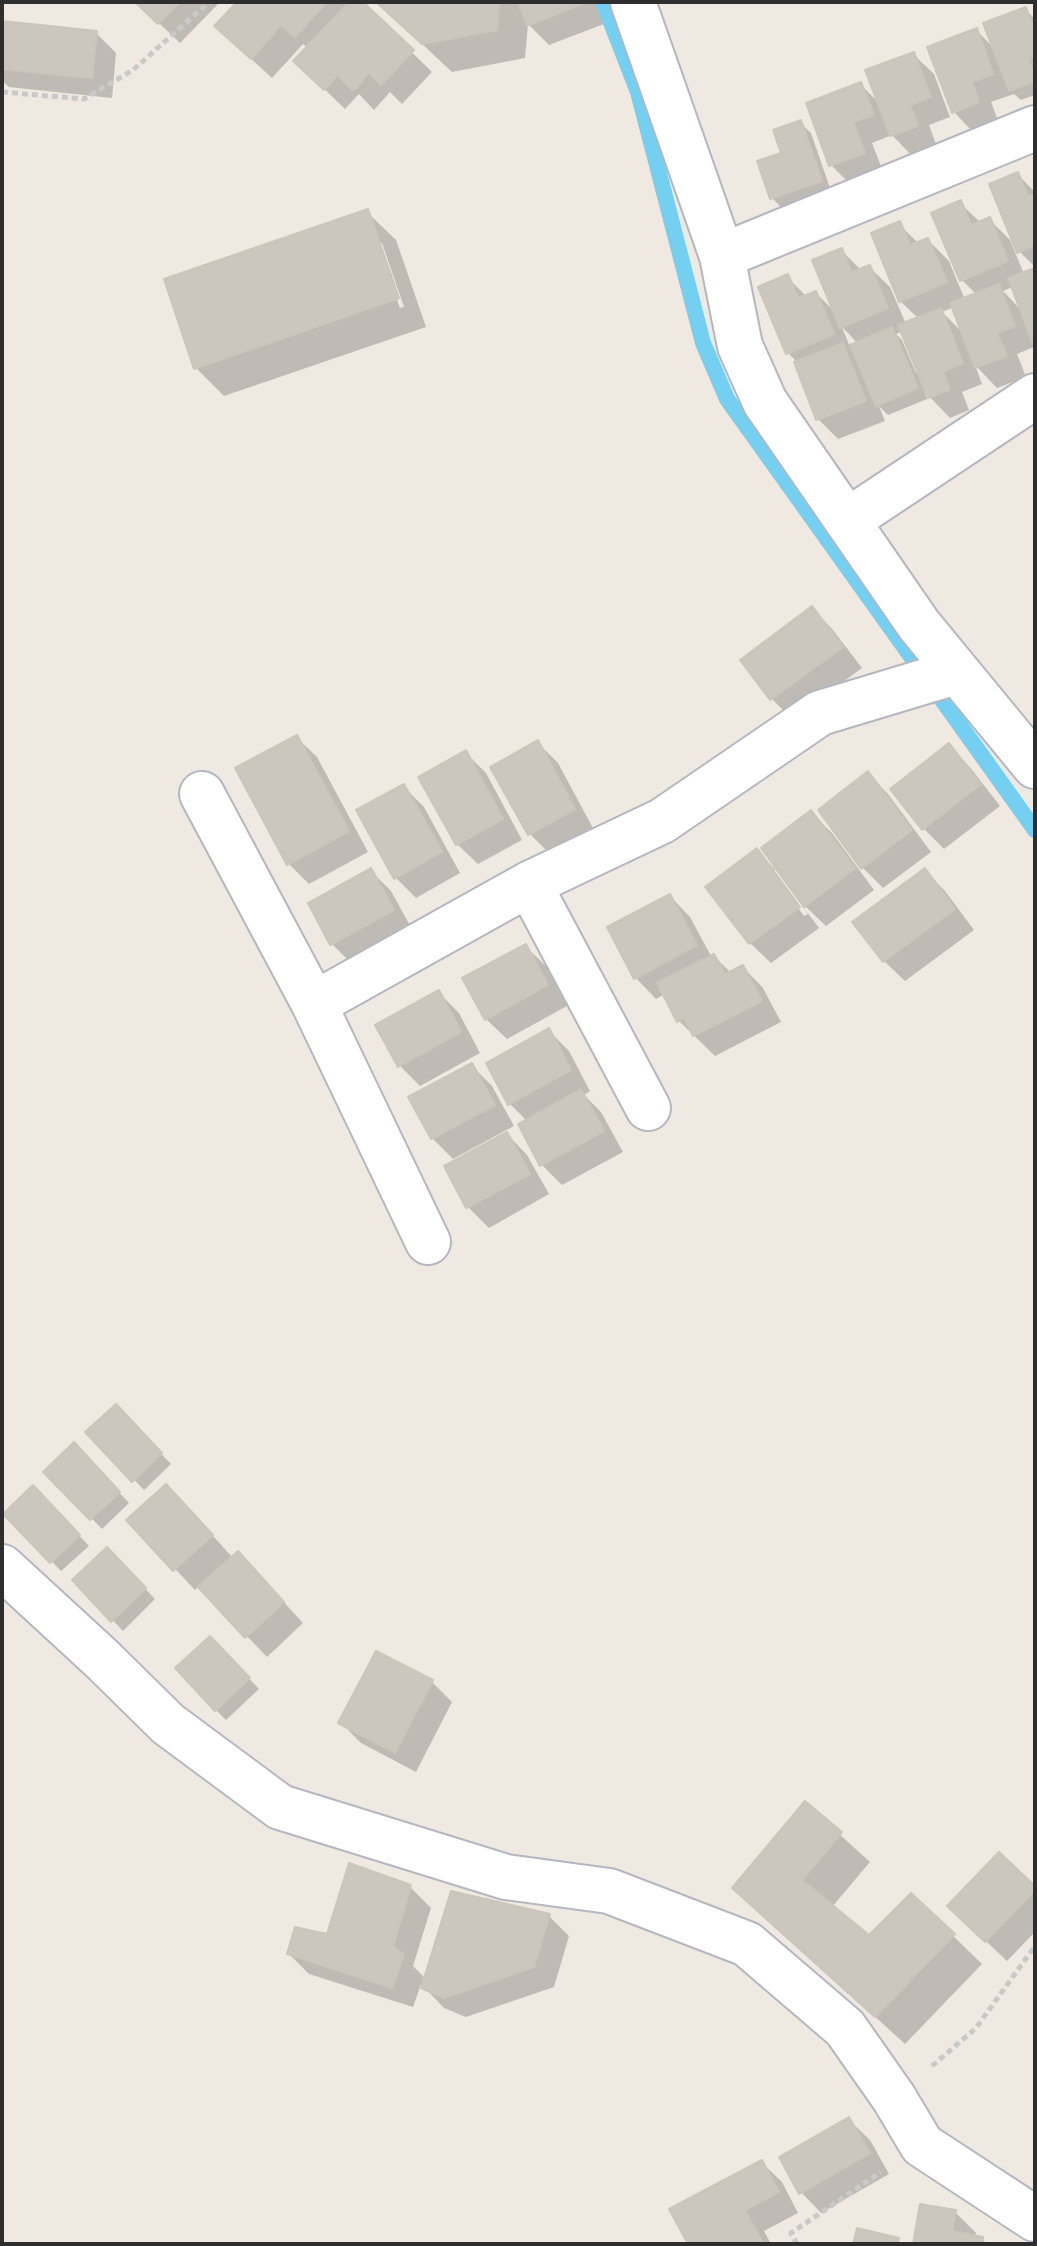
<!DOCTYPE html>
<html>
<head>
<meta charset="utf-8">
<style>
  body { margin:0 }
  #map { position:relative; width:1037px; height:2246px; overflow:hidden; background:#efe9e1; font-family:Signika,sans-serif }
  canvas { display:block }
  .frame { position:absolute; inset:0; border:4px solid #2e2e2e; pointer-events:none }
</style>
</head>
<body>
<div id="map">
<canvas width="1037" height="2246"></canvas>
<div class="frame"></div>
</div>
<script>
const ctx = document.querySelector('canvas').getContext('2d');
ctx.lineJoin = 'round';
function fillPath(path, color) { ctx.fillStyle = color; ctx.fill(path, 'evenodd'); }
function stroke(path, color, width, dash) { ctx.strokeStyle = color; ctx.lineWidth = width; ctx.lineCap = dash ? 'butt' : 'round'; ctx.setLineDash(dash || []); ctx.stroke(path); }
fillPath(new Path2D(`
  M 137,2 L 216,2 L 218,4 L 180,43 Z
  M 239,2 L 366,2 L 363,5 L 432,72 L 402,104 L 390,92 L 374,110 L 359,94 L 345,109 L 316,81 L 308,48 L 303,44 L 272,78 L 237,46 Z
  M 377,2 L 595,2 L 604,24 L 549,45 L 528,24 L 525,58 L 452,72 Z
  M 1025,9 L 1035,19 L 1035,95 L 1021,100 L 1014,94 L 991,102 L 999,123 L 974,133 L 954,112 L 976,30 L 995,49 Z
  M 2,23 L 96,33 L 116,53 L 112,98 L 9,87 L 2,81 Z
  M 913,54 L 934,74 L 950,117 L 929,125 L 937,147 L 912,156 L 892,135 L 872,143 L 884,174 L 852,186 L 831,165 L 808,104 L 860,84 L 880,104 Z
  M 800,123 L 811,133 L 831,191 L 782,208 L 772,198 Z
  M 1018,175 L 1035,192 L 1035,267 L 1019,251 Z
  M 960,203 L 981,223 L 989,219 L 1010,240 L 1024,274 L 1035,270 L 1035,343 L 1032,340 L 1034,347 L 1017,354 L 1026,377 L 997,388 L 975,365 L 982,384 L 962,392 L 969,410 L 950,418 L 924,391 L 927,399 L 888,415 L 879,406 L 885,421 L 838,439 L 818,419 L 798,363 L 788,353 L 787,277 L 807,297 L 816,293 L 836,313 L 841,250 L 861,270 L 869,267 L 890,287 L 906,324 L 919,319 L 900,301 L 899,224 L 919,244 L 928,240 L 949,261 L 965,300 L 977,295 L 962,280 ZM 1013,287 L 1022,311 L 1003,291 ZM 954,307 L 965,335 L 942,312 ZM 842,327 L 849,334 L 858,344 L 850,347 ZM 903,331 L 920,372 L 916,373 L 902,340 L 896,334 Z
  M 367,212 L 396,240 L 426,327 L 224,396 L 196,368 ZM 377,243 L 382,243 L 404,307 L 400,308 Z
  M 812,608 L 832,629 L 862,668 L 792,719 L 772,699 L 743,660 Z
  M 296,737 L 317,757 L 368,852 L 309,884 L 289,864 Z
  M 538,743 L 558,763 L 594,830 L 550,854 L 530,834 Z
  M 949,746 L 969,766 L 1000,806 L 944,849 L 924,829 L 893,789 Z
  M 465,752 L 486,773 L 522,840 L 478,864 L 457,844 Z
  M 868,774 L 888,794 L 931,852 L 883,888 L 862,867 Z
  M 403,786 L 424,807 L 460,873 L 416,898 L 395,877 Z
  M 811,813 L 832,833 L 874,890 L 826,926 L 806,907 L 804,908 L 819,928 L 771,963 L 750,943 L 757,851 L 776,870 ZM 771,870 L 776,870 L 808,914 L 804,916 Z
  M 371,871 L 391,891 L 413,931 L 352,964 L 332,944 Z
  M 925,871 L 945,891 L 974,930 L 905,981 L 884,961 Z
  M 670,896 L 690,917 L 712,958 L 714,956 L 731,973 L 743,967 L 763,988 L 781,1022 L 715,1056 L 679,1021 L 665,994 L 656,999 L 636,978 L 609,928 Z
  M 525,946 L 546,966 L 567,1006 L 507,1039 L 486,1019 Z
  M 439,993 L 459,1013 L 480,1053 L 420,1086 L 400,1066 Z
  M 549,1031 L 569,1051 L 590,1091 L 584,1095 L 601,1112 L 623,1152 L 562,1185 L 542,1165 L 527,1121 L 510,1104 Z
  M 471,1065 L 492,1086 L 514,1126 L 453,1159 L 432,1138 Z
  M 507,1134 L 527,1155 L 549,1194 L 489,1228 L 468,1207 L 447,1167 Z
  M 116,1406 L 171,1464 L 144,1490 L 88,1432 Z
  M 74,1445 L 129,1503 L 102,1529 L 46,1472 Z
  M 33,1487 L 89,1546 L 61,1571 L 6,1514 Z
  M 187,1507 L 233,1558 L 258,1574 L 303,1623 L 267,1657 L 199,1586 L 195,1590 L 129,1520 Z
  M 107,1549 L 155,1599 L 123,1631 L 74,1580 Z
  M 210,1638 L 259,1689 L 226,1720 L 216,1710 Z
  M 431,1681 L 452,1702 L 416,1772 L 361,1743 L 340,1722 Z
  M 806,1804 L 870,1862 L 832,1907 L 869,1937 L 911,1895 L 982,1964 L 905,2044 L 734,1888 Z
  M 410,1887 L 431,1908 L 413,1966 L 426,1979 L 549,1916 L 569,1936 L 554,1987 L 466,2017 L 444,2008 L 421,1984 L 413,2007 L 309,1974 L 289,1954 L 328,1936 Z
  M 1035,1888 L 1035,1932 L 1007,1961 L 970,1926 Z
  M 849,2120 L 870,2140 L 889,2174 L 821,2213 L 801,2192 Z
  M 761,2162 L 782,2182 L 798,2213 L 764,2231 L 771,2244 L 690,2244 Z
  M 955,2212 L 976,2233 L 975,2237 L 982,2239 L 987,2244 L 915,2244 Z`), '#0003');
stroke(new Path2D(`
  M 603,2 L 638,92 L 703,343 L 727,399 L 1035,830`), '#75cff0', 16);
const building = new Path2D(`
  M 135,2 L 180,2 L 158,24 Z
  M 237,2 L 327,2 L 295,37 L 281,25 L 251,59 L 214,26 Z
  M 349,2 L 363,2 L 414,50 L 381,85 L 369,73 L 353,91 L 337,75 L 324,90 L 293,61 Z
  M 376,2 L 499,2 L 497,30 L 422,44 Z
  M 518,2 L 584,2 L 584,3 L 527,26 Z
  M 1026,7 L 1035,31 L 1035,56 L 1029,59 L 1035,81 L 1009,91 L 983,23 Z
  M 2,21 L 97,31 L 92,78 L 2,69 Z
  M 977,28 L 993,74 L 972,82 L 979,102 L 952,113 L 927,47 Z
  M 914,52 L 931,97 L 910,105 L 918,126 L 890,136 L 865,70 Z
  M 861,82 L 874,115 L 853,122 L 865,153 L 829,166 L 806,103 Z
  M 801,120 L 822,181 L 770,199 L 757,161 L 781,153 L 773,130 Z
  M 1018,172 L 1028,196 L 1035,194 L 1035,245 L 1017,253 L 989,184 Z
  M 961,200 L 971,225 L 990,217 L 1008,261 L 960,281 L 931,213 Z
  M 368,209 L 399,298 L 194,369 L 164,279 Z
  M 900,221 L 910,245 L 928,238 L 947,282 L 899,302 L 871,233 Z
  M 842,248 L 851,272 L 870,265 L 888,308 L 840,328 L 812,260 Z
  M 1035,268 L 1035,344 L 1033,344 L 1008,278 Z
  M 788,274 L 798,298 L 816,291 L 834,334 L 786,354 L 758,287 Z
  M 999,284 L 1015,326 L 997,333 L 1007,356 L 975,368 L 950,303 Z
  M 941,308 L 963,363 L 943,372 L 950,389 L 928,398 L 898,325 Z
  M 892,327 L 918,388 L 876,406 L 850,345 Z
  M 843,343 L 866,401 L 816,420 L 794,362 Z
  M 812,606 L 843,647 L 770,700 L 740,660 Z
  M 297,735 L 349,831 L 287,865 L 235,768 Z
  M 538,740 L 575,809 L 528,835 L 490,767 Z
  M 949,743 L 981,784 L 922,830 L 890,789 Z
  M 466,750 L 503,819 L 456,845 L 418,777 Z
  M 868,771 L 912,830 L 861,869 L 818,810 Z
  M 404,784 L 442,852 L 394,879 L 356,810 Z
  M 811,810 L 855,868 L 804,907 L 761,848 Z
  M 757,848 L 800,907 L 749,944 L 705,887 Z
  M 371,868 L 394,910 L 330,945 L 308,903 Z
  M 925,868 L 955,909 L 883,962 L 852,922 Z
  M 670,894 L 697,945 L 634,979 L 607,927 Z
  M 526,944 L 548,985 L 485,1020 L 462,978 Z
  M 714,954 L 725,974 L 743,965 L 762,1001 L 693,1036 L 684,1018 L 677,1022 L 657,983 Z
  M 439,990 L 461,1032 L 398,1067 L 375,1025 Z
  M 549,1028 L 571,1070 L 508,1105 L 486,1063 Z
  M 472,1063 L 495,1105 L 431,1139 L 408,1097 Z
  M 581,1089 L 604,1131 L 540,1166 L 518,1124 Z
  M 507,1132 L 530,1174 L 466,1208 L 444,1166 Z
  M 116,1404 L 162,1453 L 132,1482 L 85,1432 Z
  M 74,1442 L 120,1492 L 90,1520 L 43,1472 Z
  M 166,1484 L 213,1535 L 173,1571 L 126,1520 Z
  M 33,1485 L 80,1535 L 50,1563 L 3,1514 Z
  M 107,1547 L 146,1588 L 111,1622 L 72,1580 Z
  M 238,1551 L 284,1602 L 245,1638 L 198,1587 Z
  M 210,1636 L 250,1678 L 215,1711 L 175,1668 Z
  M 376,1651 L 433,1680 L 395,1753 L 338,1723 Z
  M 805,1801 L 842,1832 L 802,1880 L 869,1935 L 911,1893 L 955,1934 L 875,2017 L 732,1888 Z
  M 999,1852 L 1035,1886 L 1035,1890 L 985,1942 L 947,1906 Z
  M 349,1863 L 411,1885 L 393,1947 L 404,1954 L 392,1988 L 287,1954 L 295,1927 L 327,1934 Z
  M 451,1891 L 550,1914 L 534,1967 L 444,1998 L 421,1988 Z
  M 849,2117 L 870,2153 L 799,2194 L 779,2157 Z
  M 762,2160 L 779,2192 L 745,2210 L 763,2244 L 688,2244 L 669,2209 Z
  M 920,2204 L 956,2210 L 952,2231 L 983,2237 L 982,2244 L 913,2244 Z
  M 857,2228 L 899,2238 L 898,2244 L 853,2244 Z`);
fillPath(building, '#cbc7bf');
stroke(building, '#cbc5ba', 2);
const minor = new Path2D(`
  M 633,2 L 722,256 L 740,346 L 765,402 L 919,625 L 1035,766
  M 722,256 L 1035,128
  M 847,521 L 1035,396
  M 202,794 L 314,1004 L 529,884 L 662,821 L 820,713 L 956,672
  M 529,884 L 648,1108
  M 314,1004 L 428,1242
  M 2,1567 L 102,1659 L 168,1724 L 280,1807 L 506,1877 L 609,1891 L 747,1944 L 845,2028 L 894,2098 L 922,2145 L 1035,2219`);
stroke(minor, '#b4b7c1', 48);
stroke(new Path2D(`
  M 2,92 L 84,99 L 133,70 L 209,2
  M 932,2066 L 976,2028 L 1035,1946
  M 797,2244 L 791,2233 L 881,2172`), '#c9c9c9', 5, [6, 4]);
stroke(minor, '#fff', 44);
</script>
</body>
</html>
